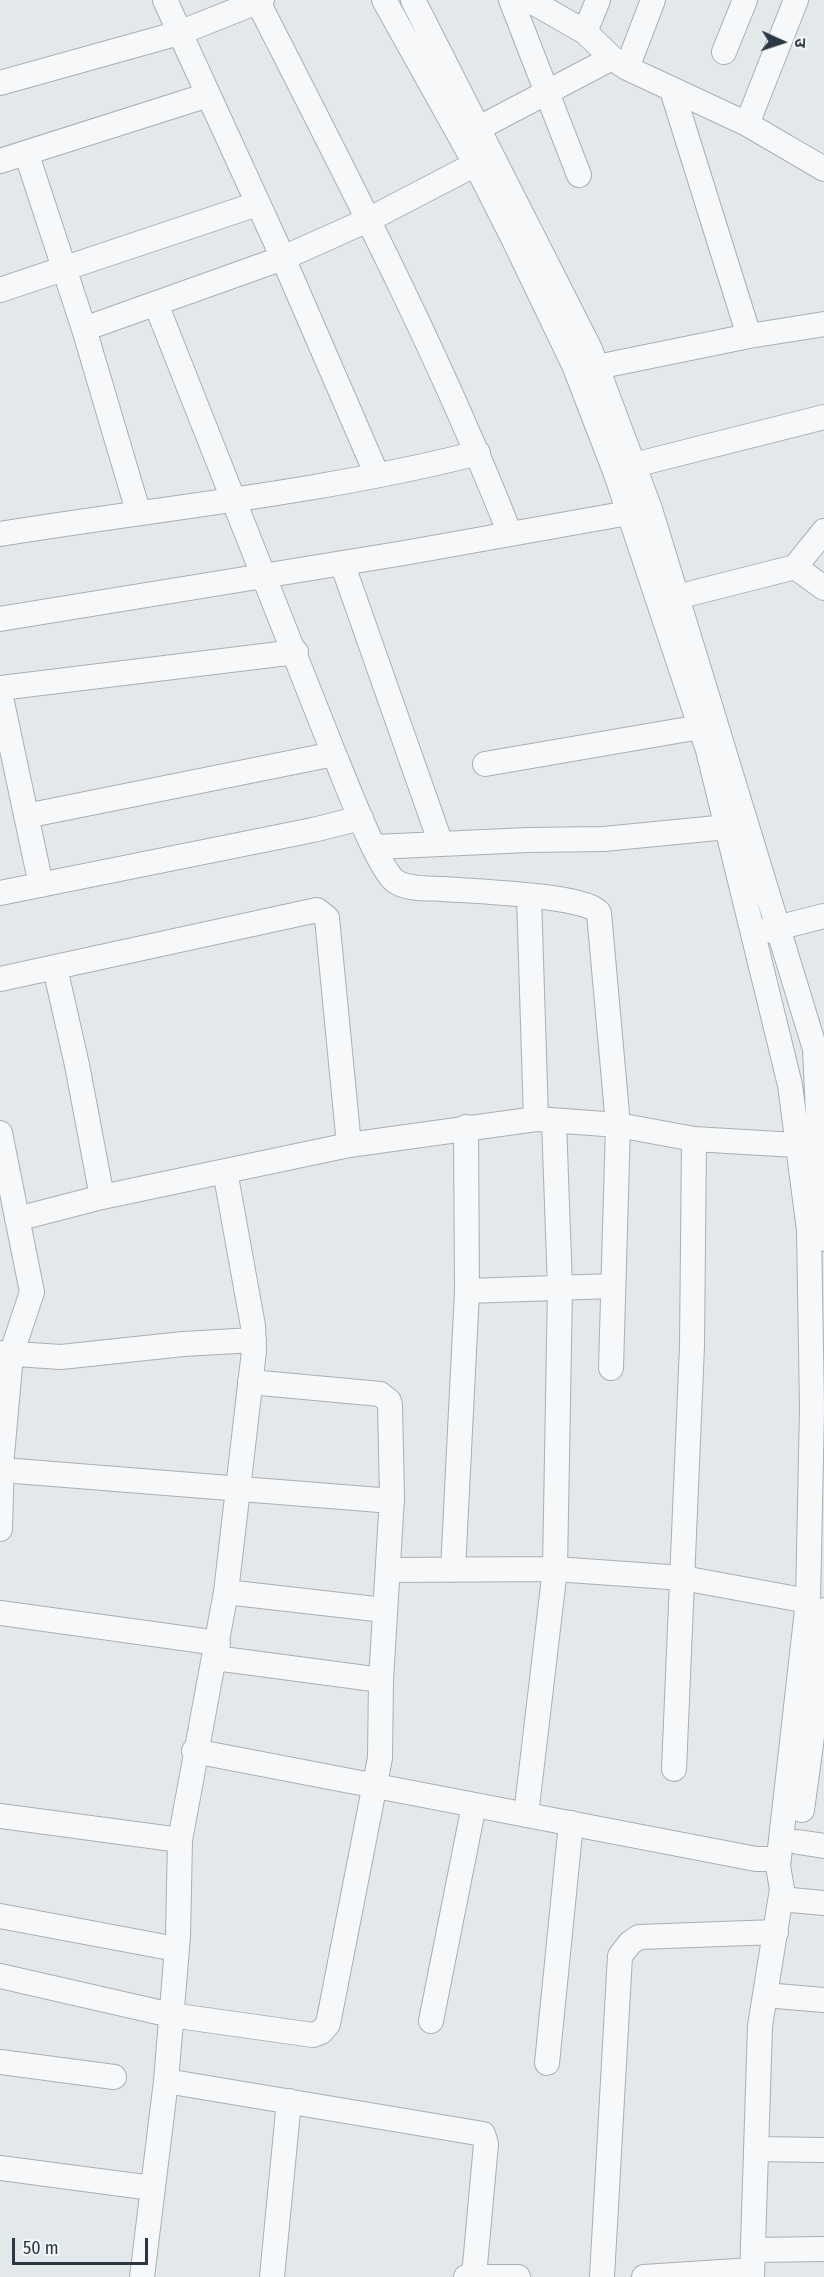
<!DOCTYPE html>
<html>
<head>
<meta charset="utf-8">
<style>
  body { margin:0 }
  #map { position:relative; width:824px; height:2277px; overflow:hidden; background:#e3e8eb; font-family:"Fira Sans Condensed","Noto Sans Devanagari",sans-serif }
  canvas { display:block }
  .north { position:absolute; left:752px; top:12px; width:60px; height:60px; -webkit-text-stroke:4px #f3f6f8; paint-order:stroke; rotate:93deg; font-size:16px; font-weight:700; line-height:24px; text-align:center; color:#2b3843 }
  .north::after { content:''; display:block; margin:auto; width:21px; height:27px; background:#2b3843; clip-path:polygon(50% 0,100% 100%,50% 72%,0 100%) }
  .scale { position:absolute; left:12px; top:2238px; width:136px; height:27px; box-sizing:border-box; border:3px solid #2b3843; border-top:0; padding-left:8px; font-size:18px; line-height:21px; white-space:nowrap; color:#2b3843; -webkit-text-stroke:4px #f3f6f8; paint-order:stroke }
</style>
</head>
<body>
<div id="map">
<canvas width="824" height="2277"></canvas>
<div class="north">उ</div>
<div class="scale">50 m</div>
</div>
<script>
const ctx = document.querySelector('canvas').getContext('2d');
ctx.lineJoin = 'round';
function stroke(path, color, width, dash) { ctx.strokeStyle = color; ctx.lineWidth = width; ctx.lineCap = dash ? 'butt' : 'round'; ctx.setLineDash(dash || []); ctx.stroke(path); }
const minor = new Path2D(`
  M 165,0 L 283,258 L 377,475
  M 384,0 L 476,165 L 513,238 L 574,365 L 616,474 L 708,750 L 790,1085 L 809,1230 L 812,1408 L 808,1601 L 778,1866 L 782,1889 L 760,2026 L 752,2277
  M 413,0 L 590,349 L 650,509 L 815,1049 L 824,1239
  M 511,0 L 579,175
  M 529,0 L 585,32 L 612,58 L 627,68 L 747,124 L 824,169
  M 258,2 C 347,177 438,351 510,534
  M 585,32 L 598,0
  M 724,52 L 745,0
  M 627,68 L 653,0
  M 0,83 L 179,33 L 262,0
  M 672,90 L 749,336
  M 747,124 L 796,0
  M 479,128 L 612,58
  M 27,155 L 84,329 L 138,511
  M 0,161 L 208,95
  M 0,290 L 257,204
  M 156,304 L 334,754 C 345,779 377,867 395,881 C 407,890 429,888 444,889 C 468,891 589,895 599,913 L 618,1125 L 611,1368
  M 84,329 L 283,258 L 368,220 L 489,157
  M 597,367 L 749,336 L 824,324
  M 634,465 L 824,417
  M 0,534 C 160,508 321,493 478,453
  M 342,563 L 441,844
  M 795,567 L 824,588
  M 677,597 L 795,567 L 824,531
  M 0,619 L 404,553 L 645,510
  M 0,688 L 296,652
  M 0,693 L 41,885
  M 485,764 L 700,727
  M 26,816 L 334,754
  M 375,847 L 528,840 L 604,839 L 727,827
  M 0,893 L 313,830 L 361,818
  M 529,896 L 536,1119
  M 765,931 L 824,916
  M 55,968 L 77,1065 L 102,1197
  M 0,979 L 317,910 L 327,918 L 349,1145
  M 0,1133 L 32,1292 L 11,1355 L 2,1455 L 0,1529
  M 17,1219 L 102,1197 L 349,1145 L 536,1119 L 618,1125 L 694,1139 L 812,1146
  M 467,1291 L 613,1286
  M 0,1353 L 61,1357 L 183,1344 L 254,1340
  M 3,1470 L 392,1501
  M 389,1570 L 555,1569 L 683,1578 L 808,1601
  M 453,1570 L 467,1291 L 466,1127
  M 226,1592 L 384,1610
  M 0,1613 L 218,1643
  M 215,1658 L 381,1680
  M 194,1751 L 756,1859 L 779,1859
  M 674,1769 L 692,1346 L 694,1139
  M 802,1810 L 816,1707 L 824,1610
  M 526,1815 L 555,1569 L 560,1288 L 554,1121
  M 0,1816 L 180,1840
  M 798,1842 L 824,1846
  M 781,1899 L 824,1903
  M 0,1916 L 176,1949
  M 0,1976 L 171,2015 L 313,2035 L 321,2032 L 328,2024 L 380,1758 L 381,1680 L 392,1497 L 390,1405 L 389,1401 L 380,1394 L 250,1382
  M 765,1995 L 824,2000
  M 431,2021 L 474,1805
  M 0,2062 L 114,2077
  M 547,2063 L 571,1823
  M 166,2081 L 483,2134 L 486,2144 L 474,2276
  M 756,2149 L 824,2150
  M 0,2168 L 152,2188
  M 753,2250 L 824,2249
  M 142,2277 L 166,2081 L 178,1936 L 180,1840 L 226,1592 L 254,1351 L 253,1326 L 225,1171
  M 272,2277 L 289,2101
  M 466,2277 L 518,2277
  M 602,2277 L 620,1956 L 630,1943 L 639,1937 L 776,1932
  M 644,2277 L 752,2270`);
stroke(minor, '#a8b0b5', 26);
stroke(minor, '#f6f8f9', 24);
</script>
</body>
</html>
